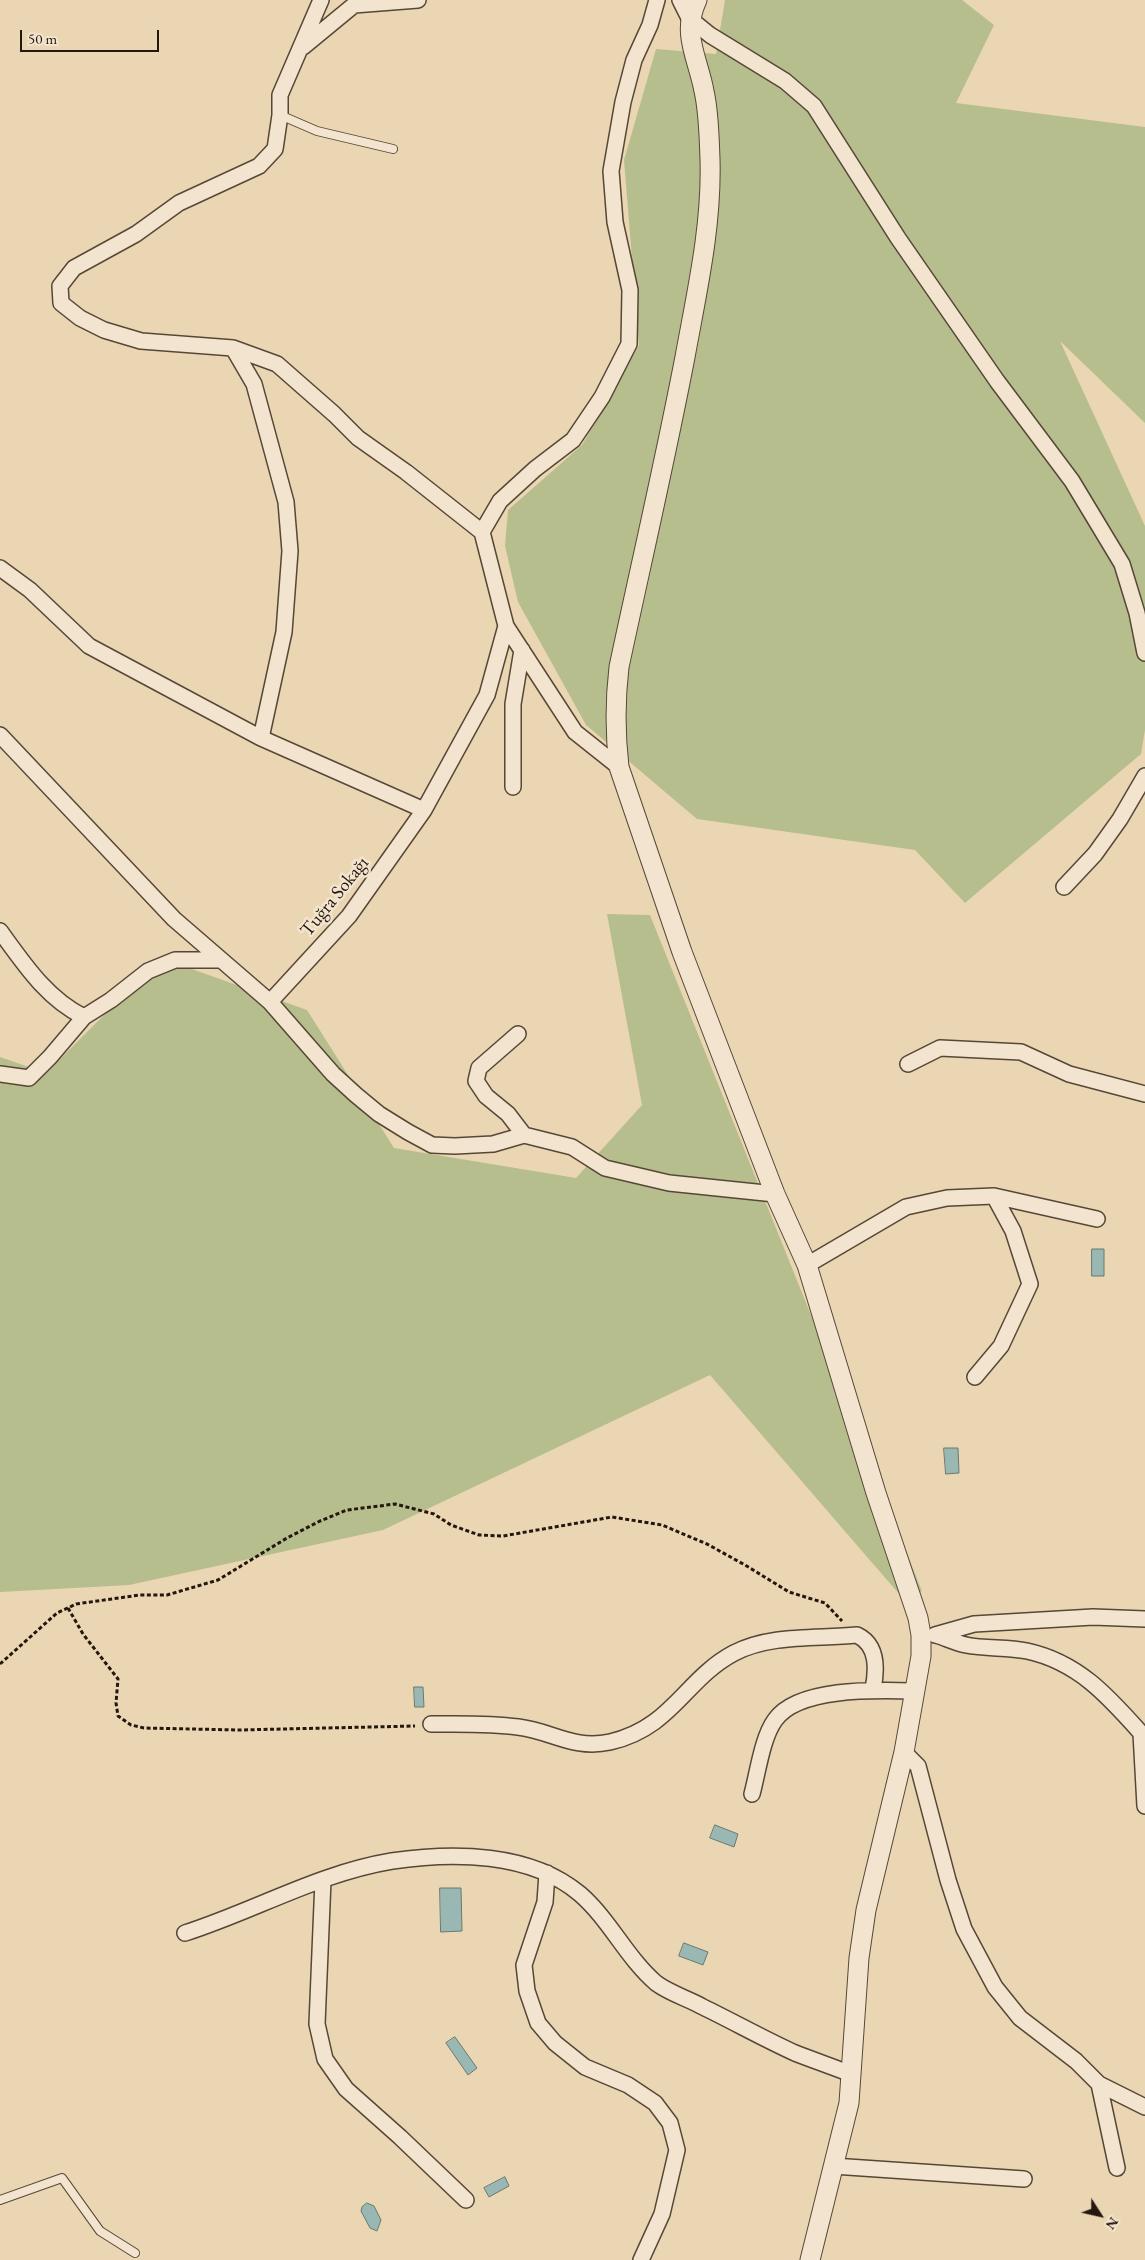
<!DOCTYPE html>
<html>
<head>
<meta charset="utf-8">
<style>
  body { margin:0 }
  #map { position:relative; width:1145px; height:2260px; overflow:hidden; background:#ebd6b3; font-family:"EB Garamond",serif }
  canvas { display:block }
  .north { position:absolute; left:1075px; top:2190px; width:50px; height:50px; -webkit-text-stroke:4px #f2e4ce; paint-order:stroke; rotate:125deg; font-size:14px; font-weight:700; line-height:20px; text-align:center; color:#24170e }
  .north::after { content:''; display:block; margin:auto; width:18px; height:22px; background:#24170e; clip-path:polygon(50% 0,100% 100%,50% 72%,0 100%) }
  .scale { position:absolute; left:20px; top:30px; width:139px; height:22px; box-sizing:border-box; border:2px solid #24170e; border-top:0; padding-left:6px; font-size:15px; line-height:18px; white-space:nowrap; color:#24170e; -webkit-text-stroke:4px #f2e4ce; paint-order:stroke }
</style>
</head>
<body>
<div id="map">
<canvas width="1145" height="2260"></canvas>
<div class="north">N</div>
<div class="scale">50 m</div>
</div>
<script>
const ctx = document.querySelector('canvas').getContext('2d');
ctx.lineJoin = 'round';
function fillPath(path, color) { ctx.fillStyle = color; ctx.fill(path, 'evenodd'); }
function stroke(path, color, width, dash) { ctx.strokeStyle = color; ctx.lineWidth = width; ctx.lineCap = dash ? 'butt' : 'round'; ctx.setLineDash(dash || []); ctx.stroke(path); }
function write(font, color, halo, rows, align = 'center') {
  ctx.font = font + ' "EB Garamond",serif'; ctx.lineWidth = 5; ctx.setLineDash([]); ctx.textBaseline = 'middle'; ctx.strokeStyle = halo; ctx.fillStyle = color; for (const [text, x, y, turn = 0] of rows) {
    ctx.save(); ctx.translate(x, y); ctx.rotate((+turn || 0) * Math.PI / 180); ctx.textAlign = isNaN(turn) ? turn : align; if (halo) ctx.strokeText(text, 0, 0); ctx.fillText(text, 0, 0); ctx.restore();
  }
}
fillPath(new Path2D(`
  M 725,0 L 962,0 L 994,25 L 956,103 L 1145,127 L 1145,423 L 1060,341 L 1145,526 L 1145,730 L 1141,754 L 965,903 L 915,850 L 697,819 L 586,725 L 518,602 L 505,546 L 508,510 L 582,445 L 639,345 L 624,160 L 656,49 L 716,54 Z
  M 607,914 L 650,915 L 922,1591 L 906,1602 L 710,1375 L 383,1530 L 129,1585 L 0,1592 L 0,1057 L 46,1073 L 161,958 L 307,1010 L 394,1148 L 576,1178 L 642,1105 Z`), '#b6be8d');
const water = new Path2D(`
  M 1092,1249 L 1104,1249 L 1104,1276 L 1092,1276 Z
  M 944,1448 L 958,1448 L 959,1473 L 946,1474 Z
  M 414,1687 L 423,1687 L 424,1707 L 415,1707 Z
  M 715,1825 L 738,1834 L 734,1847 L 710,1838 Z
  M 440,1888 L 461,1888 L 462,1931 L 441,1932 Z
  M 684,1943 L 708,1952 L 703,1965 L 679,1956 Z
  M 455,2037 L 477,2068 L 468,2075 L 446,2043 Z
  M 505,2177 L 509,2186 L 489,2197 L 484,2188 Z
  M 367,2203 L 374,2206 L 381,2220 L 377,2231 L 370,2228 L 361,2211 L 362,2207 Z`);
fillPath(water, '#99b8b3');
stroke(water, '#6a7871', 1);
const service = new Path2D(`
  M 280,115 L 317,131 L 393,149
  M 0,2200 L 62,2178 L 100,2231 L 135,2253`);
const minor = new Path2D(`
  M 321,0 L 280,95 L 280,115 L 275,149 L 259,166 L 179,203 L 136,234 L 74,268 L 60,286 L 61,303 L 80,318 L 104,330 L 141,341 L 233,348 L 277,364 L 334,414 L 358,438 L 406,472 L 482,532 L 506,626 L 575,732 L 619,767
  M 680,0 L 689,18 L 710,35 L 785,81 L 814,106 L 898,238 L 997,381 L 1072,481 L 1122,564 L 1137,613 L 1145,653
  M 303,47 L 354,5 L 418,0
  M 482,532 L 500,501 L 535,469 L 573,440 L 602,397 L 629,344 L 630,290 L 615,222 L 611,171 L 623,102 L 634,60 L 650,25 L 657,0
  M 0,568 L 30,590 L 89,646 L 261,738 L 284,632 L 290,551 L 286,502 L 254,384 L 233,348
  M 0,735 L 174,919 L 270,1002 L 333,1074 L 356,1095 L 379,1114 L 408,1132 L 432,1145 L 455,1146 L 493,1144 L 524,1135 L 572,1147 L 605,1168 L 669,1183 L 775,1194
  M 261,738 L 424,810
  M 513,787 L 513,704 L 522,650
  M 1064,887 L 1095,854 L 1120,819 L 1145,776
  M 0,931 C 24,964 47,999 84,1017
  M 270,1002 L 349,916 L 424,810 L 487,695 L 506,626
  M 518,1034 L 479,1068 L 476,1081 L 486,1096 L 508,1114 L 524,1135
  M 908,1064 L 940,1048 L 1021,1052 L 1069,1074 L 1145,1094
  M 0,1074 L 29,1078 L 50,1057 L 84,1017 L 111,1000 L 148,971 L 175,960 L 219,960
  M 807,1265 L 906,1207 L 947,1198 L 994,1196 L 1097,1219
  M 975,1377 L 1001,1346 L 1030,1284 L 1013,1231 L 994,1196
  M 935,1635 L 974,1624 L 1093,1617 L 1145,1619
  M 936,1635 C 946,1638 956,1643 966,1645 C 986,1649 1007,1647 1027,1651 C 1078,1662 1108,1696 1141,1733 L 1145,1735
  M 431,1724 C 460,1724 489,1723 518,1727 C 552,1731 573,1750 610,1742 C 672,1728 685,1679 734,1653 C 771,1634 816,1639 857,1635 C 878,1645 877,1669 873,1689
  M 1141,1733 L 1145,1806
  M 904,1752 L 918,1766 L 948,1880 L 964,1929 L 995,1987 L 1020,2018 L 1076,2061 L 1099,2084 L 1117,2168
  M 752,1794 C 758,1772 762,1738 775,1720 C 798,1687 877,1690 914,1691
  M 547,1873 L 545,1902 L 524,1965 L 527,1991 L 538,2023 L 555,2043 L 585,2067 L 628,2085 L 655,2103 L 670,2123 L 677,2150 L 662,2214 L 641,2260
  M 323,1880 L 317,2024 L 325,2059 L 346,2089 L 400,2137 L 466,2200
  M 185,1933 C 254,1911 319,1873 392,1861 C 453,1852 530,1852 580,1894 C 610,1920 626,1957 656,1983 C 669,1993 689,1999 703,2007 C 734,2022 764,2039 795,2053 C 813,2060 833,2067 851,2074
  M 1099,2084 L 1145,2107
  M 833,2166 L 1024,2179`);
const tertiary = new Path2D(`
  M 697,0 C 681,34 698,58 704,91 C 709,113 709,136 710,159 C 712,226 697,291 685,357 C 665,461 641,564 619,667 C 615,701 615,733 619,767 L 682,952 L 775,1194 L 807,1265 L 876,1493 L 918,1618 L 921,1635 L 921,1656 L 904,1752 L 866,1910 L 859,1958 L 849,2103 L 810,2260`);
stroke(service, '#564737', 10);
stroke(minor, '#564737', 18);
stroke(tertiary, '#564737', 21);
stroke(new Path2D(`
  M 68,1608 L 83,1634 L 118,1679 L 116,1703 L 118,1716 L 131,1725 L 144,1728 L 239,1730 L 415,1726
  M 0,1664 L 57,1613 L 76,1604 L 140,1595 L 167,1595 L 218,1580 L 287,1538 L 320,1521 L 347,1510 L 395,1504 L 434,1514 L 451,1525 L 479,1535 L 503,1536 L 612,1517 L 662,1525 L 707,1544 L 745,1565 L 789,1592 L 825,1603 L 842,1621`), '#24170e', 3, [4, 2.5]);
stroke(service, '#f2e4ce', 8);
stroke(minor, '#f2e4ce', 15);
stroke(tertiary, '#f2e4ce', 19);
write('19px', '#24170e', '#f2e4ce', [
  ["Tuğra Sokağı",335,897,-51]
]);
</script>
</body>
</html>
